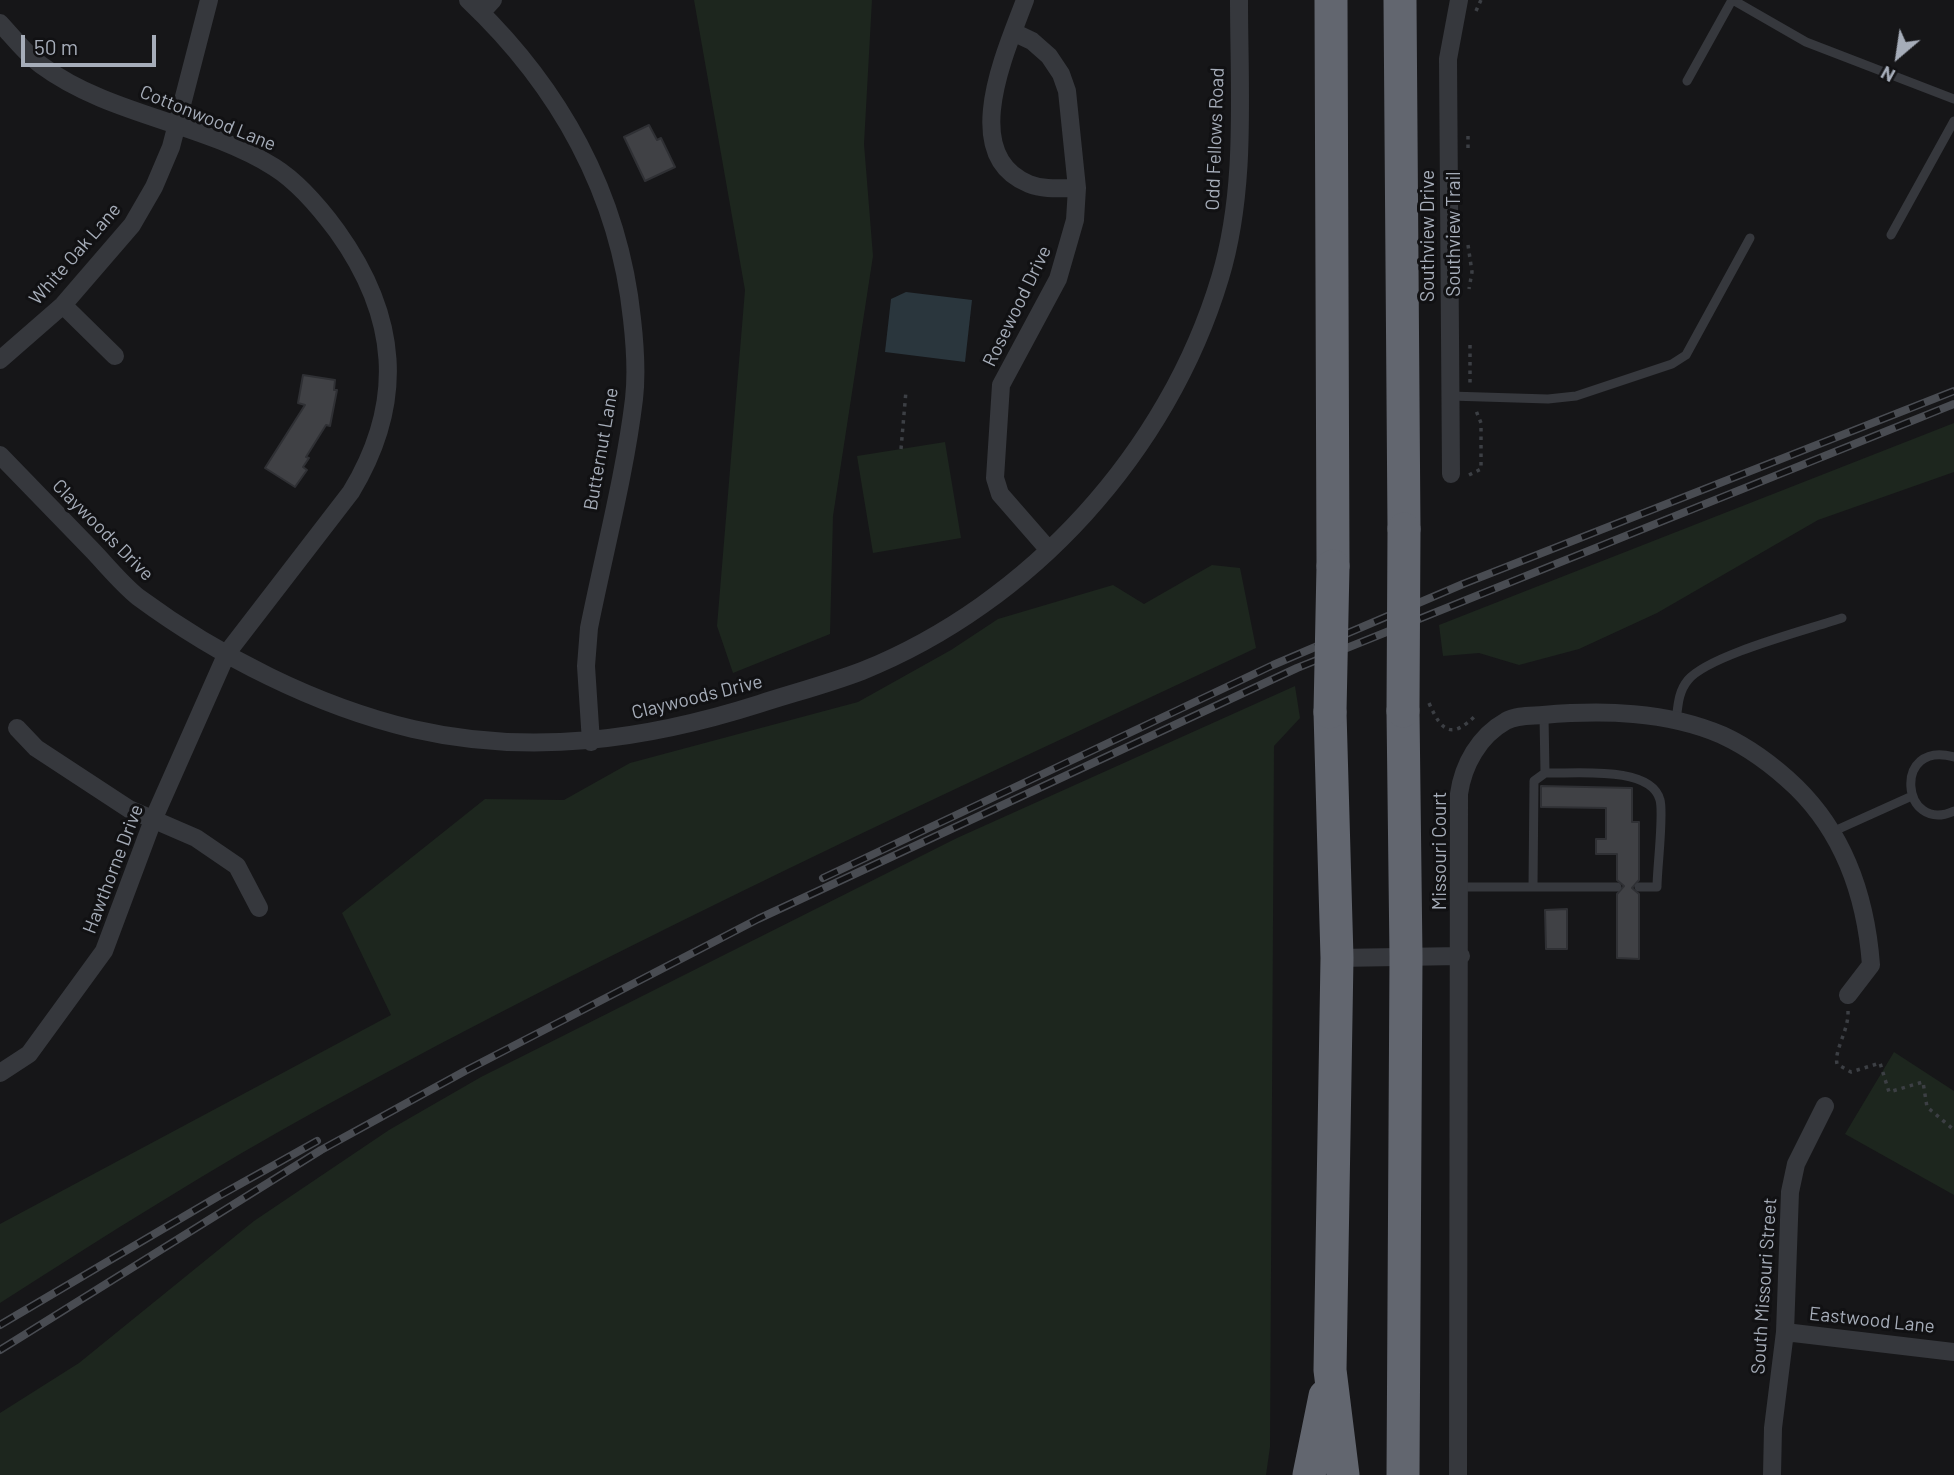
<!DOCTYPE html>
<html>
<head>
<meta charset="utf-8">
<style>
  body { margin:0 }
  #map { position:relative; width:1954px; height:1475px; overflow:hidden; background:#161618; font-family:Barlow,sans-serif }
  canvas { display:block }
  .north { position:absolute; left:1863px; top:21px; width:70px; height:70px; -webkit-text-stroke:5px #111113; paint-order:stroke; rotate:209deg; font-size:19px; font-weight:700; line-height:28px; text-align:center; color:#a6adb9 }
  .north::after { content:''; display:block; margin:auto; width:24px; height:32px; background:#a6adb9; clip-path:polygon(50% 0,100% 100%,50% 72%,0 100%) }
  .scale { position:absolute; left:21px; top:35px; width:135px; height:32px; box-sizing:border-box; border:4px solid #a6adb9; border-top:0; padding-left:9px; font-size:21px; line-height:24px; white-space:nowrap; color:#a6adb9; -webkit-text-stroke:5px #111113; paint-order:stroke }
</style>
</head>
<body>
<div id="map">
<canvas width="1954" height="1475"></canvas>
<div class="north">N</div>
<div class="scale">50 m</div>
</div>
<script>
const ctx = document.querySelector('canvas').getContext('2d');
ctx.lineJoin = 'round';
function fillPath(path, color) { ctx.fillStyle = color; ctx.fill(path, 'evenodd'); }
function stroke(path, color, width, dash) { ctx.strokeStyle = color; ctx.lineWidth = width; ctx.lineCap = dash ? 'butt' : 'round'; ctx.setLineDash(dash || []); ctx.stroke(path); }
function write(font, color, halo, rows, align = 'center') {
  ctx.font = font + ' Barlow,sans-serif'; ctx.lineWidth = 6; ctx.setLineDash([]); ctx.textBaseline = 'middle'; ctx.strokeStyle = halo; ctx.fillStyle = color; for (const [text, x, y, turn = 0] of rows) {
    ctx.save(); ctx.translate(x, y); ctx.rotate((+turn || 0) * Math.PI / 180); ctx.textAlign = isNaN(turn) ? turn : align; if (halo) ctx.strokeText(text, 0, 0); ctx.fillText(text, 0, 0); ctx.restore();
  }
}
fillPath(new Path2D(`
  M 694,0 L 872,0 L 864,144 L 873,256 L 833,516 L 830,634 L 733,673 L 717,626 L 745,290 Z
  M 1954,423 L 1954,472 L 1818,520 L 1657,613 L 1579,649 L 1519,665 L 1479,653 L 1443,656 L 1439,625 Z
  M 945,442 L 961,538 L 873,553 L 857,456 Z
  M 1212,565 L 1240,568 L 1256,648 C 942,795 627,940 323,1107 C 213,1167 105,1236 0,1303 L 0,1224 L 391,1015 L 342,913 L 485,799 L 564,800 L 630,763 L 858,702 L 951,650 L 998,619 L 1113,585 L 1144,604 Z
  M 1295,686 L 1300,718 L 1274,746 L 1270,1447 L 1266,1475 L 0,1475 L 0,1413 L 79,1363 L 254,1221 L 389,1130 L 481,1077 L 957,838 Z
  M 1894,1052 L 1954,1091 L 1954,1195 L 1845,1134 Z`), '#1d261e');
fillPath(new Path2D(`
  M 906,292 L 972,300 L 965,362 L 885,352 L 891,299 Z`), '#2a363d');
const building = new Path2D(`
  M 649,125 L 657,140 L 661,138 L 675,167 L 645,181 L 624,137 Z
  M 303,375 L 335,380 L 334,390 L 337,390 L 330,426 L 326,425 L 306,457 L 309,458 L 303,467 L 307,470 L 295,487 L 265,468 L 305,405 L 298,403 Z
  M 1541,786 L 1632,788 L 1632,822 L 1639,822 L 1639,880 L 1632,888 L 1639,894 L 1639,959 L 1617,958 L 1617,894 L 1624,886 L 1617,880 L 1617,854 L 1596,854 L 1596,839 L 1606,839 L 1606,808 L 1541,807 Z
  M 1567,909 L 1567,949 L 1546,949 L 1545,910 Z`);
fillPath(building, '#404145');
stroke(building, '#2f3034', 2);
stroke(new Path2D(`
  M 1476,11 L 1481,0
  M 1468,136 L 1468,153
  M 1468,245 L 1472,272 L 1469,289
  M 1470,345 L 1470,383
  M 901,449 L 906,391
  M 1469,475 L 1481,469 L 1481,423 L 1475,408
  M 1429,703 C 1442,733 1452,739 1476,715
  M 1848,1011 C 1849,1030 1834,1050 1837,1064 L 1851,1072 L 1880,1063 L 1889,1092 L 1923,1082 L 1927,1107 L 1954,1130`), '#3c3f44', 3.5, [3.5, 5]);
stroke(new Path2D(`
  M 1733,0 L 1806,42 L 1954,99
  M 1687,81 L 1732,0
  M 1891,235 L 1954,121
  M 1450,396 L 1548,399 L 1576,396 L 1672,364 L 1686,355 L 1750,238
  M 1544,715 L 1545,773 C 1575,774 1651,765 1660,800 C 1664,814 1657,869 1657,887 L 1639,887
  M 1676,721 C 1678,706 1678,692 1688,680 C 1709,655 1807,630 1842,618
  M 1954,757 C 1892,739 1901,835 1954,811
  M 1832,832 L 1912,796
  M 1460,887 L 1617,887
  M 1533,887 L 1534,781 L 1545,773`), '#36383d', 9);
stroke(new Path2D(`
  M 468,0 C 559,86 619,193 632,319 C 635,345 637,373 634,399 C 625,474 604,553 589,628 L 586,666 L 591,742
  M 1025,0 C 1007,49 957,155 1029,184 C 1044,190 1061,188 1077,188
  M 481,13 L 493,0
  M 0,23 C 13,37 26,54 41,65 C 110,116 202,122 274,167 C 298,182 320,208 337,231 C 398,316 406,401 351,492 L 227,653 L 153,820 L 104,951 L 29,1054 L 0,1073
  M 1013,32 L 1032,41 L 1049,56 L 1061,74 L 1067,91 L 1077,188 L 1075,220 L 1058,279 L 1001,385 L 995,478 L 1000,494 L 1048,549
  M 63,305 L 115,356
  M 0,360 L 63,305 L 132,225 L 154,187 L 171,147 L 209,0
  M 0,455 C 31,487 63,520 94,552 C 108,567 122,584 138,597 C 218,656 316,706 413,729 C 530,756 646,740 759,704 C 793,693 828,684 862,671 C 1031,603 1168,451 1220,278 C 1247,189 1239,91 1239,0
  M 1451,474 L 1448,59 L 1459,0
  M 17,728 L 36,748 L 129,809 L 196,838 L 237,866 L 259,908
  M 1337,958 L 1461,956
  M 1785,1332 L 1954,1352
  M 1458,1475 L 1459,794 C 1463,765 1479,736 1506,721 C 1516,715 1532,716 1543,715 C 1602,710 1666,711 1722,735 C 1748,747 1775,767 1796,787 C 1844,834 1866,898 1871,965 L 1848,995
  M 1772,1475 L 1773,1428 L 1785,1332 L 1790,1192 L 1796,1164 L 1825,1106`), '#36383d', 18);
stroke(new Path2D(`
  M 1331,0 L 1333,566
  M 1400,0 L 1404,529
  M 1403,711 L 1406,957 L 1403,1475
  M 1330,712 L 1337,958 L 1330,1370 L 1343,1475
  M 1309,1475 L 1325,1396`), '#62666f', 33);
const rail = new Path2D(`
  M 823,878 L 1273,665 L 1463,584 L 1954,391
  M 0,1325 L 217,1197 L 317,1141
  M 0,1350 L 321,1150 L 465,1071 L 758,919 L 1297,668 L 1954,404`);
stroke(rail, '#494c52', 8);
stroke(rail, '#111113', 5, [16]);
stroke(new Path2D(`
  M 1403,711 L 1404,529
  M 1330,712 L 1333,566`), '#62666f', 33);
write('19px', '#a6adb9', '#111113', [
  ["Cottonwood Lane",208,118,22],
  ["Odd Fellows Road",1215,139,-88],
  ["Southview Trail",1454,234,-90],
  ["Southview Drive",1428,236,-90],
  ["White Oak Lane",75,254,-49],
  ["Rosewood Drive",1017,306,-64],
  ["Butternut Lane",601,449,-80],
  ["Claywoods Drive",103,530,45],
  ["Claywoods Drive",697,697,-14],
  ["Missouri Court",1440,851,-90],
  ["Hawthorne Drive",113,869,-69],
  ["South Missouri Street",1764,1286,-86],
  ["Eastwood Lane",1872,1320,6]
]);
</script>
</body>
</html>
